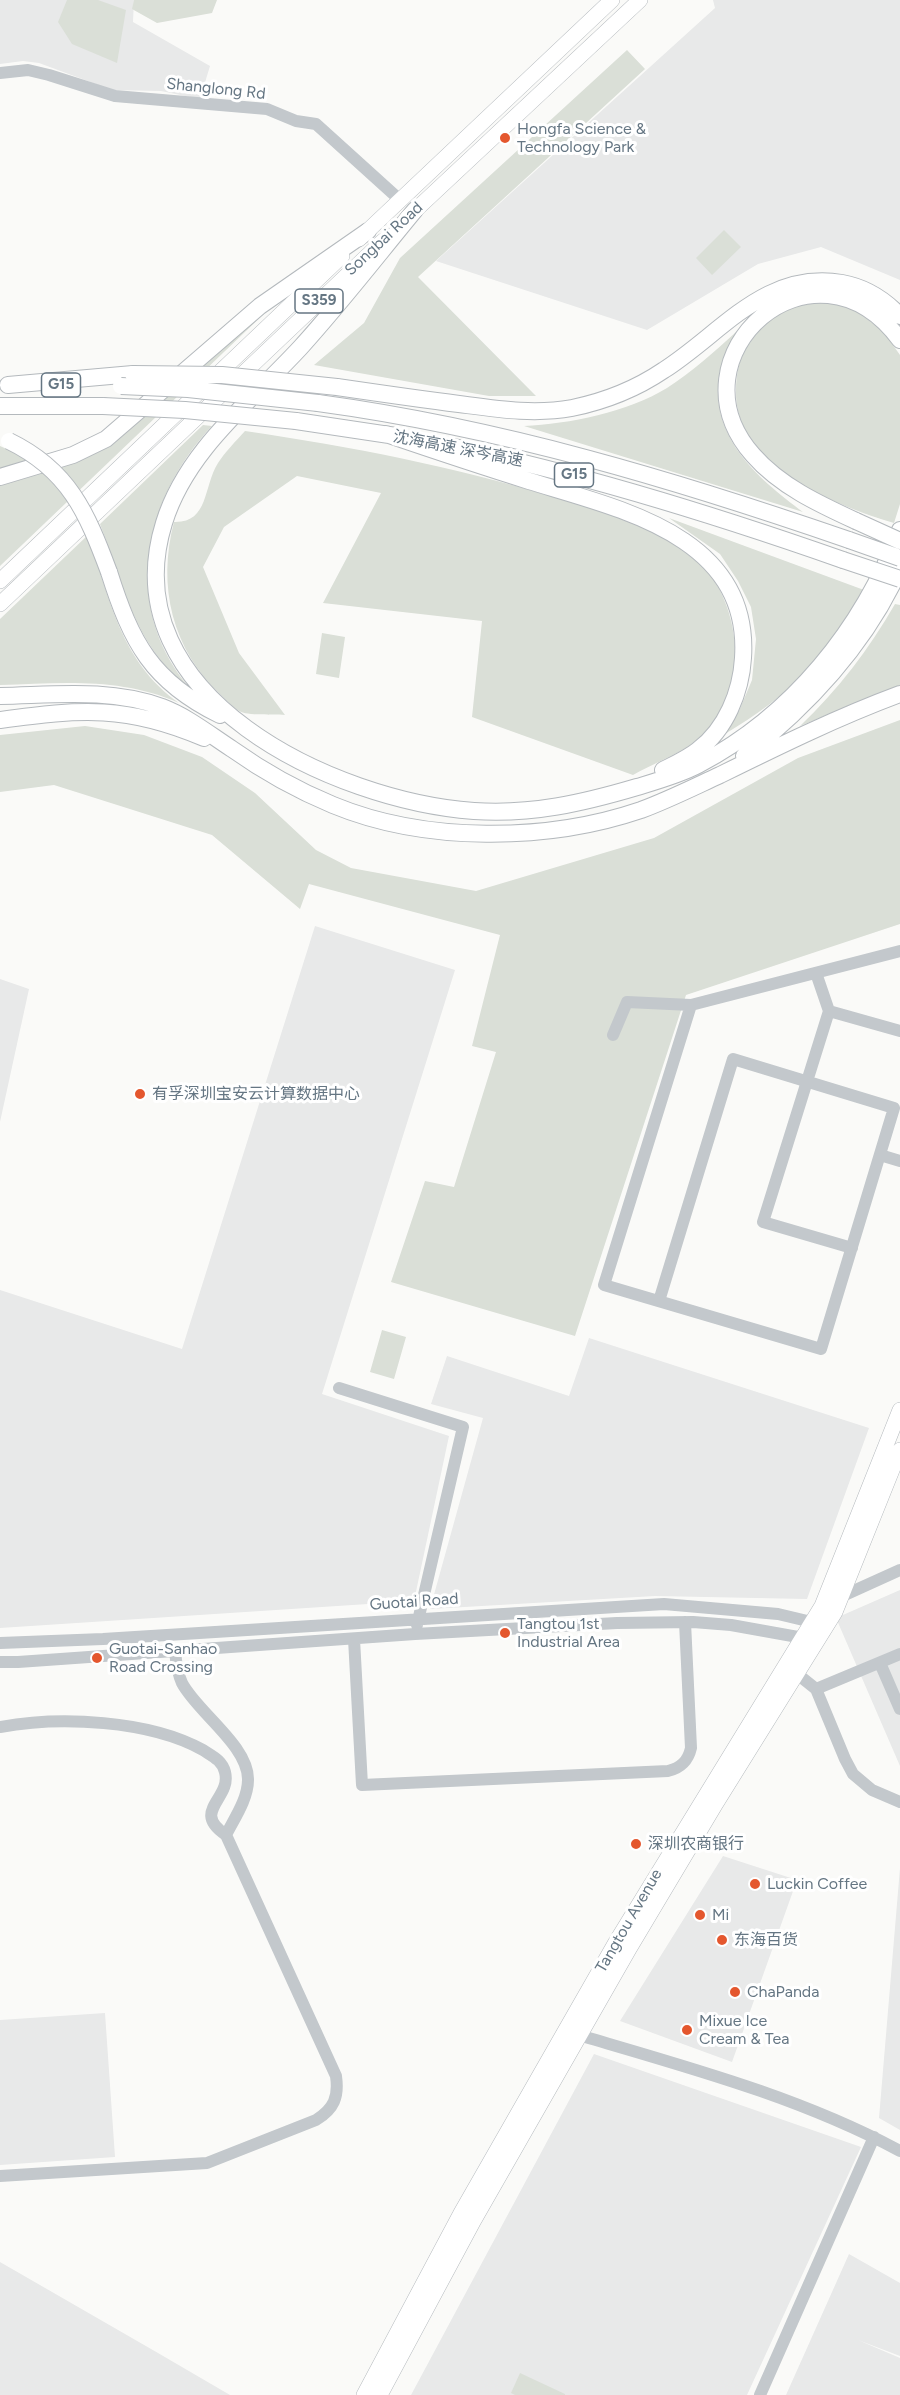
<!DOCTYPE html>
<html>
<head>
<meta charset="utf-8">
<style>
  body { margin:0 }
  canvas { display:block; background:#fafaf8 }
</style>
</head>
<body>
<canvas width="900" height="2395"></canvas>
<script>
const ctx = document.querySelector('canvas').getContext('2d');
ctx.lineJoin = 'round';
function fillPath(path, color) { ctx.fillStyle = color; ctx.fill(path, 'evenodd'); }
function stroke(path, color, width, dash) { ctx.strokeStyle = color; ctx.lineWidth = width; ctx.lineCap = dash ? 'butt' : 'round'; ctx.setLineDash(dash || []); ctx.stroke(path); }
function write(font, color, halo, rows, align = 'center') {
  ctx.font = font + ' Figtree,"Noto Sans SC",sans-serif'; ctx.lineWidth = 6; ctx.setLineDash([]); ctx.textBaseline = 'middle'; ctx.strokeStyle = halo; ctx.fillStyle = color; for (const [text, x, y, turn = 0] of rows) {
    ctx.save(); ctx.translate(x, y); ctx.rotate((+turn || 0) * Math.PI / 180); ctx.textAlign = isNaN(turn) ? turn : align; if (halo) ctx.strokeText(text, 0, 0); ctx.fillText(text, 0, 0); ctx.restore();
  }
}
fillPath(new Path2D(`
  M 0,0 L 134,0 L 133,22 L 210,66 L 200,99 L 161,91 L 112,90 L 39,63 L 23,61 L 0,64 Z
  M 713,0 L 900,0 L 900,280 L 821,247 L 758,264 L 647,330 L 436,261 L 715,8 Z
  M 315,926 L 455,970 L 322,1394 L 449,1436 L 414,1601 L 0,1628 L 0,1290 L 182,1349 Z
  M 0,979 L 29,989 L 0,1122 Z
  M 589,1338 L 869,1428 L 807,1599 L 655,1596 L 430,1609 L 483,1418 L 431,1404 L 447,1356 L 569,1396 Z
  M 900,1590 L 900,1766 L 836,1618 Z
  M 723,1856 L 797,1880 L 732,2062 L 620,2021 Z
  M 900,1868 L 900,2130 L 879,2118 Z
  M 105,2013 L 115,2157 L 0,2165 L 0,2020 Z
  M 594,2054 L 861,2147 L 747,2395 L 411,2395 Z
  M 849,2254 L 900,2283 L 900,2356 L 858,2340 L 900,2358 L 900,2395 L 786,2395 Z
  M 0,2262 L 158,2353 L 230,2395 L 0,2395 Z`), '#e8e9e9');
fillPath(new Path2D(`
  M 67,0 L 98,0 L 126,10 L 117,63 L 72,44 L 58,22 Z
  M 134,0 L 217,0 L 212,13 L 157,23 L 132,9 Z
  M 627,50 L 645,69 L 418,277 L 536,396 L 489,396 L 314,365 L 364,323 L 400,258 Z
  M 724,230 L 741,247 L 712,275 L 696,258 Z
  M 817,302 L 837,304 L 854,309 L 883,331 L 900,355 L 900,504 L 894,523 C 836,506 734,465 736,391 C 736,374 739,358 749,344 C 769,316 783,308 817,302 Z
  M 269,309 L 0,566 L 0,485 L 76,461 L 110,445 Z
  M 736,332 C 731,344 723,358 720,370 C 707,435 756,477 803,512 L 524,426 C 569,424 628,412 667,388 C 692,372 714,352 736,332 Z
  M 203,425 L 212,426 C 144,498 121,604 187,685 C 135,648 122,580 100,524 Z
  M 245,431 C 354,447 451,466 557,498 C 607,513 661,527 700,564 C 722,584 733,617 735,646 C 737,680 722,723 693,743 C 675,756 652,764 633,775 L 472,717 L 482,621 L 323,603 L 381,493 L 297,476 L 224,527 L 203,567 L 239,653 L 285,715 C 274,714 247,716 239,711 C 233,707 227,701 222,696 C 172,650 157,586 174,522 C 209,523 203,487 218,463 C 225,452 236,441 245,431 Z
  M 0,446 L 31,460 L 0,470 Z
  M 669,518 L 864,590 C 847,617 831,647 809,670 C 784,695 755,716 725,734 L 739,711 L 752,680 L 756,639 L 751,607 L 738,581 L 720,554 Z
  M 88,535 C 110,599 120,661 179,703 C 121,677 62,683 0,685 L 0,619 Z
  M 895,604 L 900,605 L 900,685 L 800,726 C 838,690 869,649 895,604 Z
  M 322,633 L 345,637 L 339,678 L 316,674 Z
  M 900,720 L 900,924 L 686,995 L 575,1336 L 391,1282 L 425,1181 L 454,1187 L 496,1052 L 472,1046 L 500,935 L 309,884 L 300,909 L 212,835 L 54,785 L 0,792 L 0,735 L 85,726 L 144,735 L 202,757 L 255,793 L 316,850 L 351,868 L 476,891 L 654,838 L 798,758 Z
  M 382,1330 L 406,1337 L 394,1379 L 370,1372 Z
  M 520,2373 L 565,2394 L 565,2395 L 515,2395 L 511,2393 Z`), '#dadfd7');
const major = new Path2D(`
  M 407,218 L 640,0
  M 359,239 L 612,0
  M 0,581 L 342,256
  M 0,604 L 383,241
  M 364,2395 L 461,2213 L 616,1942 L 822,1606 L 900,1410
  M 380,2395 L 474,2220 L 629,1949 L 715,1805 L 835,1612 L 900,1450`);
const highway = new Path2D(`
  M 415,210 C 377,256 340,304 300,348 C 250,402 186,451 164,523 C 110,697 335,801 474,811 C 531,815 583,803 637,787 C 657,781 679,775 698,765 C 793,715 862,629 900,530
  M 8,385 L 133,374
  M 337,387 C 378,393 419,399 459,404 C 497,409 534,415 572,408 C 606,401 636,389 664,370 C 722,333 765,270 842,283 C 864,287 884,299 900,316
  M 318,403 C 502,428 675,480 849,540
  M 0,406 L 103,406
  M 296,421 L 396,436
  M 386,434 C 433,450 481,466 529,481 C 620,509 751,536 743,658 C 741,692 726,729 698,750 C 688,758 675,764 663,770
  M 454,447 C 587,475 715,515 843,560
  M 0,477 L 73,455 L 106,439 L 260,306 L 368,231
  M 856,521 C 819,504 780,486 753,455 C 666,356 814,224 900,340
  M 109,572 C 131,642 152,682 220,715
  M 0,696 C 55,695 109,688 162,707 C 188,717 209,734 232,749 C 263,771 299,791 333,805 C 425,843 547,842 641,810 C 668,800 694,787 720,775 C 779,746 838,717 900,694
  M 0,720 C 81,709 127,705 204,738
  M 744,756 C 809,705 866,644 900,568`);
stroke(major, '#b5babe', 16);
stroke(highway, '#b4b9bd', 18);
stroke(new Path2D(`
  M 0,73 L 28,70 L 49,75 L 115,96 L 267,109 L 296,121 L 316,124 L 400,200
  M 816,973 L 829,1011 L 763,1222 L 852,1248
  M 829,1011 L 900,1031
  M 613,1035 L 627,1002 L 691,1005 L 900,951
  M 880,1155 L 900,1161
  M 659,1301 L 733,1059 L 894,1108 L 821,1349 L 604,1285 L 691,1005
  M 339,1388 L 463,1427 L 417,1625
  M 838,1598 L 900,1570
  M 354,1639 L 362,1785 L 668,1771 C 681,1768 688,1761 691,1748 L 685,1622
  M 0,1643 L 103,1639 L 664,1604 L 778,1614 L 820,1624
  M 0,1662 L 18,1662 L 415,1634 L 617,1623 L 693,1622 L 731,1625 L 809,1639
  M 880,1663 L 900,1709
  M 791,1669 L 816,1689 L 845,1759 L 853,1774 L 872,1790 L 900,1802
  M 816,1689 L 900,1654
  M 0,1727 C 60,1716 149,1720 203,1750 C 212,1756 222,1760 225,1772 C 232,1799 190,1811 226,1835
  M 572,2033 C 683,2066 798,2096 900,2151
  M 0,2176 L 207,2163 L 316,2120 C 334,2109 339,2097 336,2076 L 226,1835 C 234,1819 248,1799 248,1780 C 249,1746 197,1712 182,1683 C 177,1672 176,1662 175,1651
  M 760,2395 L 874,2137`), '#c3c8cc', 12);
stroke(major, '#fff', 15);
stroke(highway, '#fff', 16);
const highwayBridge = new Path2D(`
  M 133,374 L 222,375 L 337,387
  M 121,386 L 188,389 L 318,403
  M 103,406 L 185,410 L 296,421
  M 9,441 C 69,470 87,513 109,572
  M 856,521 L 900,541
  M 849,540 L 900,558
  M 843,560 L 900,579`);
stroke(highwayBridge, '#b4b9bd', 18, []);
stroke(highwayBridge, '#fff', 16);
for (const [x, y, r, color] of [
  [505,138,6,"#e4572e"],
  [140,1094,6,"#e4572e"],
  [505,1633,6,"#e4572e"],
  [97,1658,6,"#e4572e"],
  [636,1844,6,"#e4572e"],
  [755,1884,6,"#e4572e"],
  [700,1915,6,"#e4572e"],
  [722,1940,6,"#e4572e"],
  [735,1992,6,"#e4572e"],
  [687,2030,6,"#e4572e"]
]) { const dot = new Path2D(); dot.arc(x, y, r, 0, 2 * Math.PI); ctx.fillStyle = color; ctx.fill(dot); stroke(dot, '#fff', 2); }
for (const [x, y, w] of [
  [319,301,48],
  [61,385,39],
  [574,475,39]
]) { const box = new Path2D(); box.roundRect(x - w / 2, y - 12, w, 24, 4.5); ctx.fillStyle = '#fff'; ctx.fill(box); stroke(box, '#657683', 1.5); }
write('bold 15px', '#657683', null, [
  ["S359",319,301],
  ["G15",61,385],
  ["G15",574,475]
]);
write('16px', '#657683', '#fff', [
  ["Shanglong Rd",216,89,6],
  ["Songbai Road",384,239,-43],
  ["沈海高速 深岑高速",458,449,11],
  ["Guotai Road",414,1602,-4],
  ["Tangtou Avenue",629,1921,-60]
]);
write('16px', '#657683', '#fff', [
  ["Hongfa Science &",517,129],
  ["Technology Park",517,147],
  ["有孚深圳宝安云计算数据中心",152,1094],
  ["Tangtou 1st",517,1624],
  ["Industrial Area",517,1642],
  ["Guotai-Sanhao",109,1649],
  ["Road Crossing",109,1667],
  ["深圳农商银行",648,1844],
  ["Luckin Coffee",767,1884],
  ["Mi",712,1915],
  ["东海百货",734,1940],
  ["ChaPanda",747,1992],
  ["Mixue Ice",699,2021],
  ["Cream & Tea",699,2039]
], 'left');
</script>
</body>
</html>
